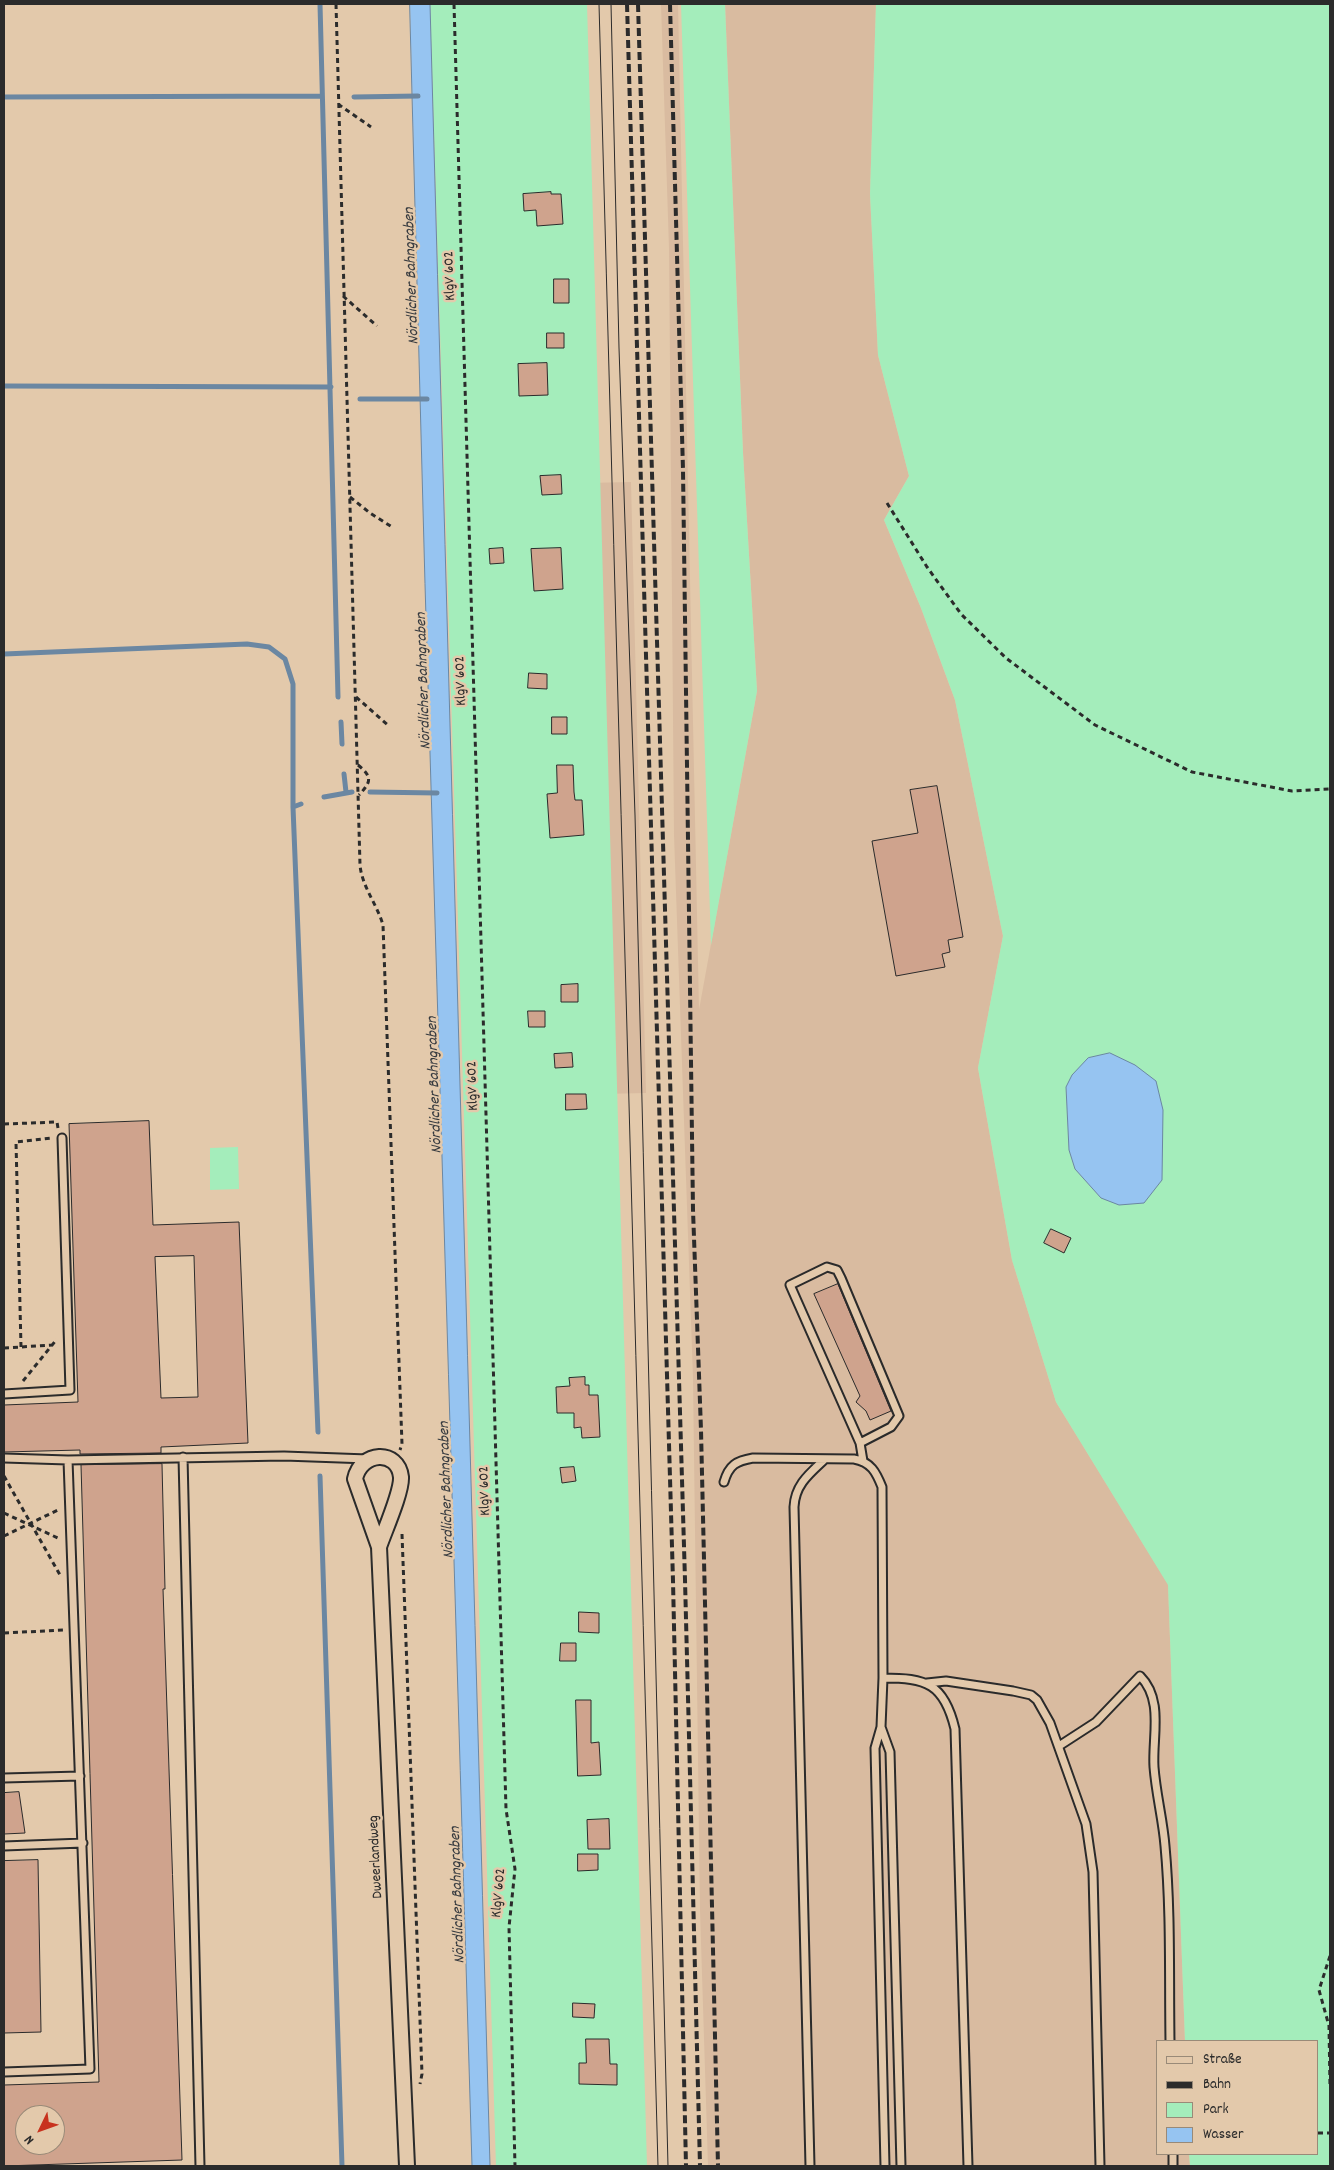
<!DOCTYPE html>
<html>
<head>
<meta charset="utf-8">
<style>
  body { margin:0 }
  #map { position:relative; width:1334px; height:2170px; overflow:hidden; background:#e3c9ab; font-family:Dekko,sans-serif }
  canvas { display:block }
  .frame { position:absolute; inset:0; border:5px solid #2b2b2b; pointer-events:none }
  .legend { position:absolute; left:1156px; top:2040px; width:162px; height:115px; box-sizing:border-box; background:#e3c9ab; border:1px solid #998a78; margin:0; padding:6px 9px; list-style:none; font-size:15px; color:#2b2b2b }
  .legend li { display:flex; align-items:center; gap:10px; height:25px }
  .legend b { width:25px; border:1px solid #998a78 }
  .north { position:absolute; left:15px; top:2105px; width:50px; height:50px; box-sizing:border-box; background:#e3c9ab; border:1px solid #998a78; border-radius:50%; rotate:228deg; font-size:14px; font-weight:700; line-height:20px; text-align:center; color:#2b2b2b }
  .north::after { content:''; display:block; margin:auto; width:18px; height:22px; background:#c8321e; clip-path:polygon(50% 0,100% 100%,50% 72%,0 100%) }
</style>
</head>
<body>
<div id="map">
<canvas width="1334" height="2170"></canvas>
<div class="frame"></div>
<ul class="legend">
<li><b style="height:6px;background:#e3c9ab"></b>Straße</li>
<li><b style="height:6px;background:#2b2b2b"></b>Bahn</li>
<li><b style="height:14px;background:#a4edbb"></b>Park</li>
<li><b style="height:14px;background:#96c4f1"></b>Wasser</li>
</ul>
<div class="north">N</div>
</div>
<script>
const ctx = document.querySelector('canvas').getContext('2d');
ctx.lineJoin = 'round';
function fillPath(path, color) { ctx.fillStyle = color; ctx.fill(path, 'evenodd'); }
function stroke(path, color, width, dash) { ctx.strokeStyle = color; ctx.lineWidth = width; ctx.lineCap = dash ? 'butt' : 'round'; ctx.setLineDash(dash || []); ctx.stroke(path); }
function write(font, color, halo, rows, align = 'center') {
  ctx.font = font + ' Dekko,sans-serif'; ctx.lineWidth = 5; ctx.setLineDash([]); ctx.textBaseline = 'middle'; ctx.strokeStyle = halo; ctx.fillStyle = color; for (const [text, x, y, turn = 0] of rows) {
    ctx.save(); ctx.translate(x, y); ctx.rotate((+turn || 0) * Math.PI / 180); ctx.textAlign = isNaN(turn) ? turn : align; if (halo) ctx.strokeText(text, 0, 0); ctx.fillText(text, 0, 0); ctx.restore();
  }
}
fillPath(new Path2D(`
  M 661,4 L 678,4 L 699,1010 L 757,691 L 743,453 L 725,4 L 876,4 L 870,194 L 878,355 L 909,476 L 884,520 L 921,608 L 955,700 L 1003,936 L 978,1068 L 1012,1260 L 1056,1402 L 1168,1584 L 1185,2041 L 1158,2041 L 1158,2154 L 1189,2154 L 1190,2166 L 708,2166 L 700,1910 L 693,1378 L 674,835 L 669,248 Z
  M 631,482 L 646,1093 L 602,1094 L 587,483 Z`), '#d9bba0');
fillPath(new Path2D(`
  M 430,4 L 587,4 L 647,2166 L 496,2166 Z
  M 681,4 L 725,4 L 743,453 L 757,691 L 711,945 Z
  M 876,4 L 1330,4 L 1330,2166 L 1190,2166 L 1189,2154 L 1318,2154 L 1318,2041 L 1185,2041 L 1168,1585 L 1056,1402 L 1012,1260 L 978,1068 L 1003,936 L 955,700 L 921,608 L 884,520 L 909,476 L 878,355 L 870,194 ZM 1066,1087 L 1101,1198 L 1075,1169 L 1069,1150 Z
  M 238,1147 L 239,1189 L 210,1190 L 210,1148 Z`), '#a4edbb');
const water = new Path2D(`
  M 410,4 L 430,4 L 490,2166 L 472,2166 L 425,584 Z
  M 1110,1053 L 1135,1065 L 1156,1081 L 1163,1110 L 1162,1180 L 1144,1203 L 1119,1205 L 1101,1198 L 1075,1169 L 1069,1150 L 1066,1087 L 1072,1075 L 1088,1058 Z`);
fillPath(water, '#96c4f1');
stroke(water, '#6b87a2', 1);
stroke(new Path2D(`
  M 320,4 L 338,697
  M 4,97 L 322,96
  M 354,97 L 418,96
  M 4,386 L 331,387
  M 360,399 L 427,399
  M 4,654 L 247,644 L 269,647 L 285,659 L 293,684 L 293,807 L 318,1432
  M 341,722 L 342,744
  M 344,774 L 346,792
  M 370,792 L 437,793
  M 324,797 L 352,792
  M 293,807 L 301,804
  M 320,1476 L 342,2166`), '#6b87a2', 5);
const building = new Path2D(`
  M 551,192 L 551,194 L 561,194 L 563,224 L 537,226 L 536,210 L 524,211 L 523,194 Z
  M 554,279 L 569,279 L 569,303 L 554,303 Z
  M 547,333 L 564,333 L 564,348 L 547,348 Z
  M 547,363 L 548,395 L 519,396 L 518,364 Z
  M 561,475 L 562,494 L 542,495 L 540,476 Z
  M 503,548 L 504,563 L 490,564 L 489,549 Z
  M 561,548 L 563,589 L 534,591 L 531,549 Z
  M 529,673 L 547,674 L 547,689 L 528,688 Z
  M 552,717 L 567,717 L 567,734 L 552,734 Z
  M 557,765 L 573,765 L 574,792 L 575,800 L 582,800 L 584,835 L 550,838 L 547,794 L 557,793 Z
  M 937,786 L 963,937 L 948,940 L 950,952 L 942,954 L 945,967 L 896,976 L 872,841 L 918,833 L 910,790 Z
  M 578,984 L 578,1002 L 561,1002 L 561,985 Z
  M 528,1011 L 545,1011 L 545,1027 L 529,1027 Z
  M 572,1053 L 573,1067 L 555,1068 L 554,1054 Z
  M 566,1094 L 586,1094 L 587,1109 L 566,1110 Z
  M 149,1121 L 153,1225 L 239,1222 L 248,1443 L 161,1447 L 161,1453 L 80,1454 L 80,1450 L 4,1452 L 4,1405 L 78,1402 L 69,1124 ZM 194,1256 L 198,1397 L 161,1398 L 155,1257 Z
  M 1051,1229 L 1071,1238 L 1064,1253 L 1044,1243 Z
  M 838,1284 L 891,1411 L 870,1420 L 866,1411 L 856,1402 L 860,1396 L 814,1294 Z
  M 585,1377 L 585,1385 L 589,1385 L 589,1395 L 598,1395 L 600,1437 L 582,1438 L 581,1427 L 574,1428 L 574,1413 L 557,1413 L 556,1387 L 570,1386 L 569,1378 Z
  M 162,1464 L 165,1589 L 163,1589 L 182,2160 L 4,2166 L 4,2085 L 99,2082 L 81,1465 ZM 25,2115 L 55,2115 L 55,2145 L 25,2145 Z
  M 574,1467 L 576,1481 L 562,1483 L 560,1468 Z
  M 579,1612 L 599,1613 L 599,1633 L 579,1632 Z
  M 561,1643 L 576,1643 L 576,1661 L 560,1661 Z
  M 576,1700 L 591,1700 L 591,1743 L 599,1742 L 601,1775 L 578,1776 Z
  M 19,1792 L 25,1833 L 4,1834 L 4,1793 Z
  M 609,1819 L 610,1849 L 588,1849 L 587,1820 Z
  M 578,1854 L 598,1854 L 598,1870 L 578,1871 Z
  M 38,1860 L 41,2032 L 4,2033 L 4,1861 Z
  M 573,2003 L 595,2004 L 594,2018 L 573,2017 Z
  M 586,2039 L 609,2039 L 610,2064 L 617,2064 L 617,2085 L 579,2084 L 579,2063 L 586,2063 Z`);
fillPath(building, '#cfa38d');
stroke(building, '#2b2b2b', 1);
const service = new Path2D(`
  M 4,1394 L 70,1390 L 62,1138
  M 860,1443 L 891,1427 L 899,1416 L 841,1278 L 837,1270 L 827,1267 L 790,1285 L 860,1443 L 863,1461
  M 183,1457 L 200,2166
  M 4,1458 L 68,1460 L 90,2069 L 4,2072
  M 68,1460 L 284,1456 L 368,1459
  M 724,1482 C 729,1465 736,1461 753,1458 L 854,1459 C 871,1462 876,1472 882,1487 L 883,1678 L 881,1727 L 890,1752 L 901,2166
  M 883,1678 C 926,1678 944,1683 955,1729 L 968,2166
  M 927,1683 L 946,1681 L 1013,1691 L 1031,1695 L 1037,1700 L 1050,1723 L 1086,1824 L 1093,1872 L 1100,2166
  M 881,1727 L 875,1748 L 885,2166
  M 1059,1746 L 1096,1722 L 1140,1676 C 1164,1700 1152,1737 1154,1767 C 1156,1794 1163,1820 1165,1846 C 1171,1911 1169,1977 1170,2041
  M 4,1778 L 80,1776
  M 4,1846 L 83,1843
  M 1173,2154 L 1173,2166
  M 810,2166 L 794,1507 C 795,1485 809,1474 824,1460`);
const minor = new Path2D(`
  M 379,1547 C 384,1532 402,1492 401,1477 C 398,1449 361,1451 355,1479 L 379,1547 L 407,2166`);
stroke(service, '#2b2b2b', 11);
stroke(minor, '#2b2b2b', 18);
stroke(new Path2D(`
  M 336,4 L 360,865 C 362,887 377,904 383,925 L 402,1444 L 400,1450
  M 454,4 L 506,1809 L 515,1869 L 509,1927 L 515,2166
  M 338,104 L 371,127
  M 343,296 L 377,326
  M 350,497 L 370,513 L 392,527
  M 887,503 L 927,567 L 961,614 L 1006,658 L 1095,725 L 1192,772 L 1292,791 L 1330,789
  M 356,697 L 389,726
  M 358,765 C 373,777 371,782 359,795
  M 4,1124 L 57,1122 L 58,1128
  M 21,1347 L 16,1142 L 52,1138
  M 4,1348 L 53,1345
  M 23,1381 L 57,1339
  M 4,1476 L 60,1575
  M 4,1513 L 60,1539
  M 402,1534 L 422,2074 L 420,2084
  M 4,1536 L 60,1509
  M 4,1633 L 64,1630
  M 1330,1956 L 1319,1990 L 1329,2026 L 1330,2087
  M 1318,2133 L 1330,2133`), '#2b2b2b', 3, [5, 4]);
stroke(service, '#e3c9ab', 7);
stroke(minor, '#e3c9ab', 14);
stroke(new Path2D(`
  M 599,4 L 658,2166
  M 611,4 L 619,348 L 635,815 L 668,2166`), '#2b2b2b', 1);
stroke(new Path2D(`
  M 627,4 L 673,1581 L 686,2166
  M 638,4 L 685,1580 L 700,2166
  M 670,4 L 683,470 L 693,1210 L 701,1430 L 718,2166`), '#2b2b2b', 4, [8, 4]);
write('15px', '#2b2b2b', '#e3c9ab', [
  ["KlgV 602",451,276,-92],
  ["KlgV 602",462,681,-92],
  ["KlgV 602",474,1086,-92],
  ["KlgV 602",486,1491,-92],
  ["Dweerlandweg",377,1857,-93],
  ["KlgV 602",500,1893,-85]
]);
write('italic 16px', '#363a3f', '#e3c9ab', [
  ["Nördlicher Bahngraben",413,276,-92],
  ["Nördlicher Bahngraben",425,681,-92],
  ["Nördlicher Bahngraben",436,1085,-92],
  ["Nördlicher Bahngraben",448,1490,-92],
  ["Nördlicher Bahngraben",459,1895,-92]
]);
</script>
</body>
</html>
